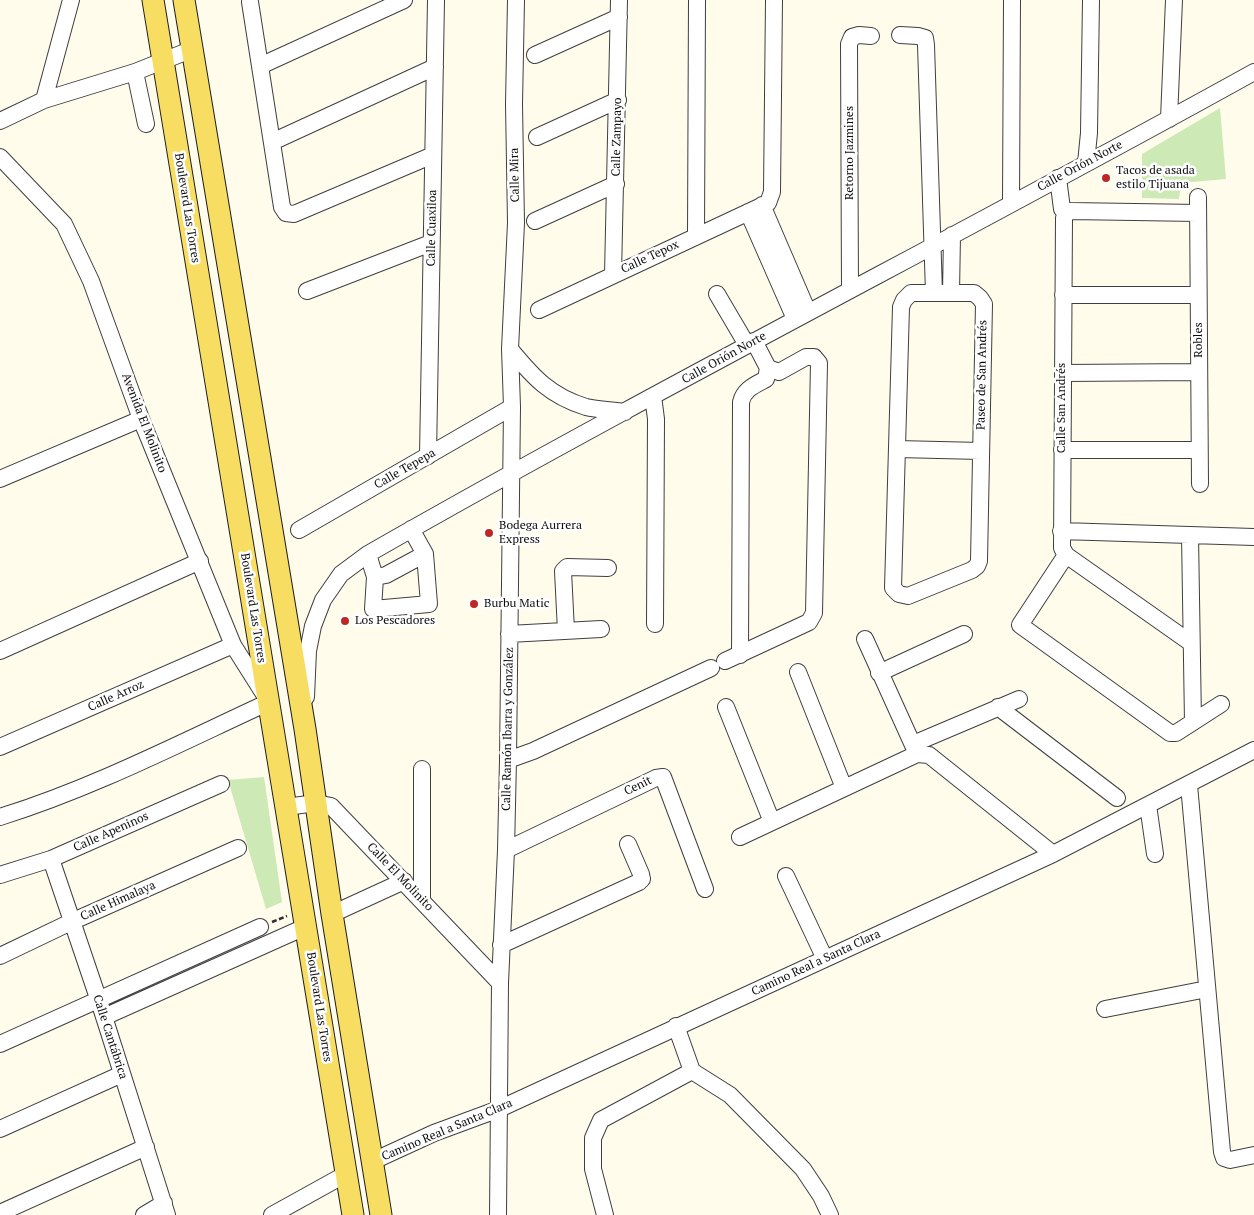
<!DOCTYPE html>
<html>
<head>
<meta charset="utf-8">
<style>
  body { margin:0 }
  canvas { display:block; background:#fffcec }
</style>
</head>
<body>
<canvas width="1254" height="1215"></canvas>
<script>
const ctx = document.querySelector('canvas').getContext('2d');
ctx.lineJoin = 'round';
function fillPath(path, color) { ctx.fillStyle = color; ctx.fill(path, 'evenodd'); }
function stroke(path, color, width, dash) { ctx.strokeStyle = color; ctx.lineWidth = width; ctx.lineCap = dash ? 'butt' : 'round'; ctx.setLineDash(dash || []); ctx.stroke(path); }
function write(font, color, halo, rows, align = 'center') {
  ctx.font = font + ' "PT Serif",serif'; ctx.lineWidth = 5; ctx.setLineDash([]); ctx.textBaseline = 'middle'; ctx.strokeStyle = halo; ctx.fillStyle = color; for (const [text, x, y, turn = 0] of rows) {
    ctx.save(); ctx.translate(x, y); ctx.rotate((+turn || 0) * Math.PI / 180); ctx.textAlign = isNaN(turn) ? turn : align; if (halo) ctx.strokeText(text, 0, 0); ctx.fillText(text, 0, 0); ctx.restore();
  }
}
fillPath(new Path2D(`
  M 1220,108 L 1226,179 L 1181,183 L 1179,199 L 1142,198 L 1142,154 Z
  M 264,777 L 282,902 L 266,909 L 228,780 Z`), '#cde9b6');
const minor = new Path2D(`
  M 250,2 L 282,207 L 286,213 L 294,214 L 433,155
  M 900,35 L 918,36 L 925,38 L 926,45 L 934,293
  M 535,55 L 619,17
  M 260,66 L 404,0
  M 135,72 L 146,124
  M 44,100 L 71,0
  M 1169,119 L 1174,0
  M 0,121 L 44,100 L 135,72 L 193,49
  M 537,137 L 618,100
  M 272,142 L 435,67
  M 0,157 L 64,224 L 91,281 L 141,419 L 233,645 L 269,702 C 180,743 93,788 0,817
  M 1086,163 L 1089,133 L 1091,0
  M 1058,178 L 1062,209 L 1066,214 L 1064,218 L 1062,548 L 1066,555 L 1191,643
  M 1198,197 L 1200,484
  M 1011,203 L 1012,0
  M 762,205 L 808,312
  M 748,212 L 795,319
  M 1066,214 L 1070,211 L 1198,213
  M 535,221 L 616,184
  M 696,236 L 697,0
  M 613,275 L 619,0
  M 850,289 L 849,44 L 852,37 L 859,35 L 871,36
  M 307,291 L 431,243
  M 911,293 L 974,293 L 980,298 L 984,304 L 979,561 L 977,566 L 972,570 L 908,596 L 899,594 L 893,588 L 901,307 L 904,300 Z
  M 951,293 L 952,235
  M 717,294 L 747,345
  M 1063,295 L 1198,295
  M 539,310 L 768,203 L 772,192 L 774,0
  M 510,349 C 533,377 550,396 586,407 C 598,410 612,410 625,412
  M 1063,373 L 1199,372
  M 653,396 L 656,419 L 655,624
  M 897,449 L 981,451
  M 1062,450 L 1199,450
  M 428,456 L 436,0
  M 0,479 L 141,419
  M 299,530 L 512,407
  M 1061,531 L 1254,537
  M 1190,535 L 1193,722
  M 368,554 L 375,577 L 373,609 L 429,604 L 425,554 L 411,529
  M 1066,555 L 1020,625 L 1170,733 L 1176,733 L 1221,704
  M 375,577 L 386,575 L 425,554
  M 566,631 L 563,571 L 567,567 L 608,568
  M 509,634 L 601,629
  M 865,639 L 917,754
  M 0,651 L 200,561
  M 740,655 L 741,402 C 744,389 755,385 766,379 L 768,368 L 754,341
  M 725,661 L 809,622 L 814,613 L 819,363 L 814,357 L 806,357 L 779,372 L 768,368
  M 798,672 L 844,788
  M 879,673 L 964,634
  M 306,697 L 308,651 L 313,626 L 323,600 L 341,574 L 368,554 C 660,387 960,235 1254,72
  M 726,707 L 772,822
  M 998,707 L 1117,798
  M 913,744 L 1019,699
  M 0,747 L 233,645
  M 508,760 L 533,751 L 711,668
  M 422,769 L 422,900
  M 1189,785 L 1222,1152 L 1224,1158 L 1230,1160 L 1254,1155
  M 1148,805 L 1155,854
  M 286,807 L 316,803 L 331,806 L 500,983
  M 740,837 L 917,754 L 929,755 L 1053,854
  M 506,850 L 656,778 L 663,777 L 705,889
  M 51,859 L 99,1001 L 167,1215
  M 0,875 L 51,859 L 221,784
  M 786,876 L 825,959
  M 332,914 L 404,881
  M 501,945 L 639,882 L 642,879 L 641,874 L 628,844
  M 0,956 L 71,922 L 238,848
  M 1105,1009 L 1207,989
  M 104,1017 L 305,927
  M 0,1044 L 260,927
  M 692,1071 L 730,1095 L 803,1169 L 821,1196 L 830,1215
  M 0,1129 L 122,1074
  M 371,1162 L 434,1133 L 499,1109 L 1053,854 L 1254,750
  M 0,1213 L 146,1147
  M 144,1215 L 164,1203
  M 272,1215 L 346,1174
  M 498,1215 L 500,983 L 506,850 L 508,760 L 512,407 L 510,349 L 516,223 L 514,104 L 516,0
  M 605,1215 L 593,1169 L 593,1138 L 601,1120 L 692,1071 L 676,1026`);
const major = new Path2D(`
  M 153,0 L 353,1215
  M 184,0 L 305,729 L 332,914 L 381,1215`);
stroke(minor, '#3f3f3f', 18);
stroke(major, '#1d1d1d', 23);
stroke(new Path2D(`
  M 272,922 L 287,916`), '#2e2e2e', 2.5, [5, 2.5]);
stroke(minor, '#fff', 16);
stroke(major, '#f8dd63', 21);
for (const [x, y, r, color] of [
  [1106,178,5,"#bc2825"],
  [489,533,5,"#bc2825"],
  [474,604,5,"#bc2825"],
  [345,621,5,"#bc2825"]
]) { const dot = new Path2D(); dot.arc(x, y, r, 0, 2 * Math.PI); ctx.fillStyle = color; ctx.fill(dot); stroke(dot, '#fff', 2); }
write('12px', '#0c0c0c', '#fff', [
  ["Calle Zampayo",617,137,-89],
  ["Retorno Jazmines",850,153,-90],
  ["Calle Orión Norte",1080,166,-28],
  ["Calle Mira",515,175,-91],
  ["Boulevard Las Torres",187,208,81],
  ["Calle Cuaxiloa",432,228,-89],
  ["Calle Tepox",650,257,-25],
  ["Robles",1199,340,-90],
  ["Calle Orión Norte",724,358,-29],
  ["Paseo de San Andrés",982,375,-89],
  ["Calle San Andrés",1062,408,-90],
  ["Avenida El Molinito",144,423,69],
  ["Calle Tepepa",405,469,-30],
  ["Boulevard Las Torres",253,608,81],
  ["Calle Arroz",116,696,-24],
  ["Calle Ramón Ibarra y González",508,729,-89],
  ["Cenit",638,786,-26],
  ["Calle Apeninos",111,832,-24],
  ["Calle El Molinito",400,877,46],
  ["Calle Himalaya",118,901,-24],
  ["Camino Real a Santa Clara",816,963,-25],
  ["Boulevard Las Torres",319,1007,81],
  ["Calle Cantábrica",110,1037,72],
  ["Camino Real a Santa Clara",447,1130,-23]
]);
write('12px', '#0c0c0c', '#fff', [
  ["Tacos de asada",1116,171],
  ["estilo Tijuana",1116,185],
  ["Bodega Aurrera",499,526],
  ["Express",499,540],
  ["Burbu Matic",484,604],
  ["Los Pescadores",355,621]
], 'left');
</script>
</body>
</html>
